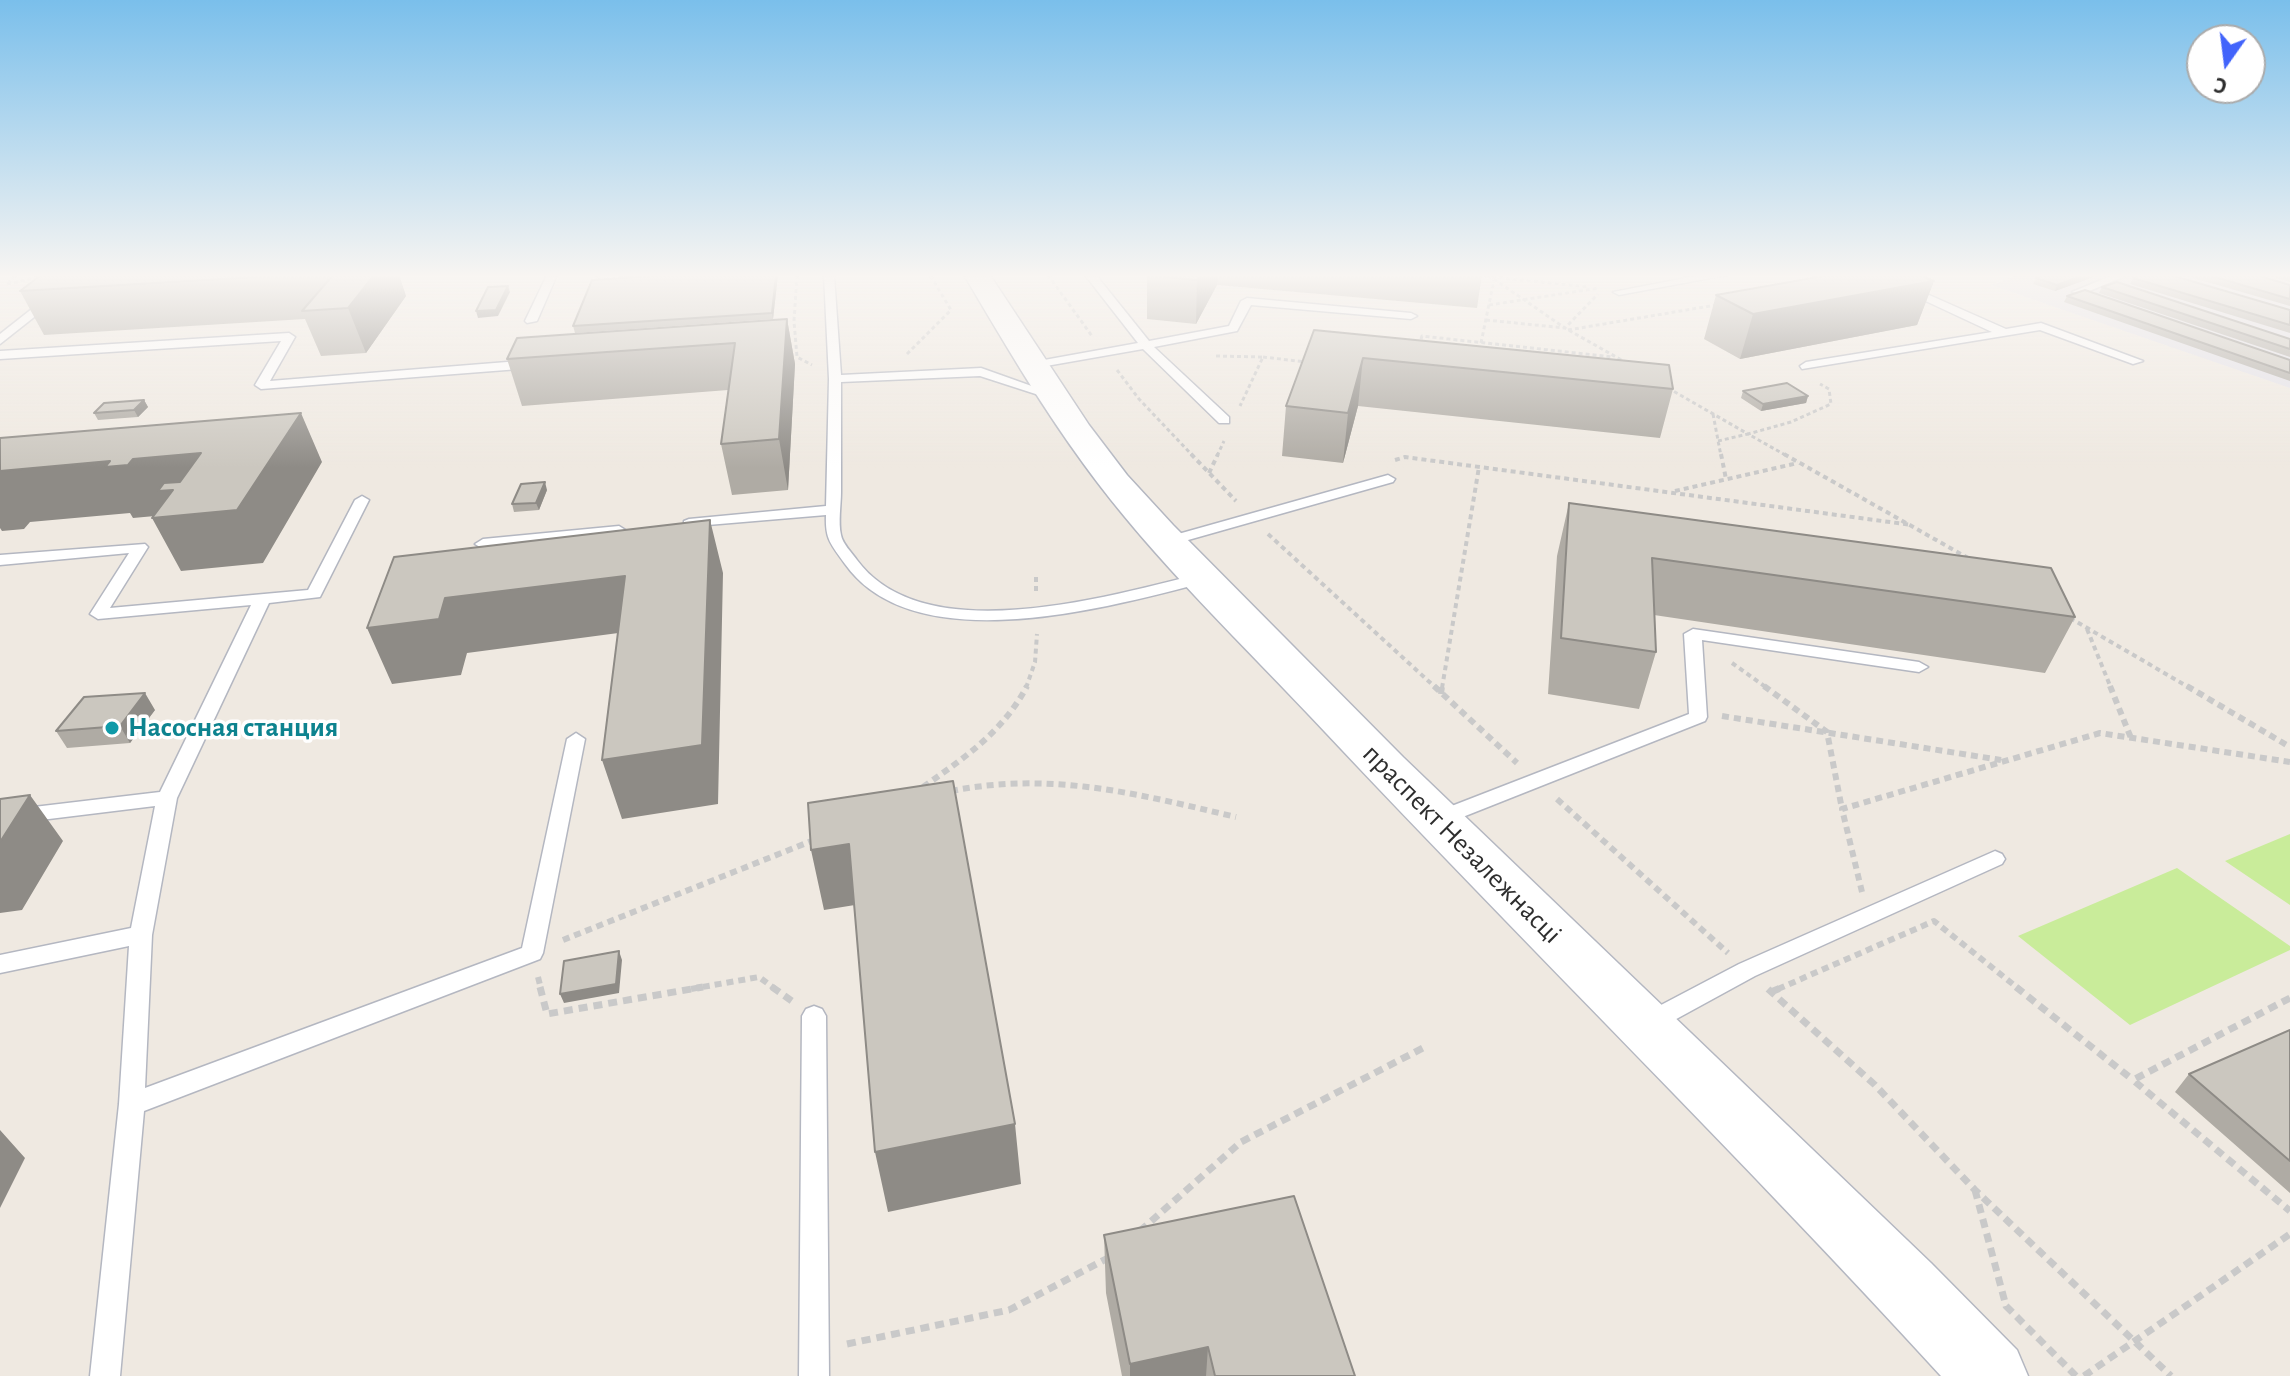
<!DOCTYPE html>
<html>
<head>
<meta charset="utf-8">
<style>
  body { margin:0 }
  #map { position:relative; width:2290px; height:1376px; overflow:hidden; background:#efe9e1; font-family:"Alegreya Sans",sans-serif }
  canvas { display:block }
  .north { position:absolute; left:2186px; top:24px; width:80px; height:80px; box-sizing:border-box; background:#fff; border:2px solid #ababab; border-radius:50%; rotate:194deg; font-size:22px; font-weight:700; line-height:32px; text-align:center; color:#2e2e2e }
  .north::after { content:''; display:block; margin:auto; width:28px; height:36px; background:#4264fb; clip-path:polygon(50% 0,100% 100%,50% 72%,0 100%) }
</style>
</head>
<body>
<div id="map">
<canvas width="2290" height="1376"></canvas>
<div class="north">С</div>
</div>
<script>
const ctx = document.querySelector('canvas').getContext('2d');
ctx.lineJoin = 'round';
function fillPath(path, color) { ctx.fillStyle = color; ctx.fill(path, 'evenodd'); }
function stroke(path, color, width, dash) { ctx.strokeStyle = color; ctx.lineWidth = width; ctx.lineCap = dash ? 'butt' : 'round'; ctx.setLineDash(dash || []); ctx.stroke(path); }
function write(font, color, halo, rows, align = 'center') {
  ctx.font = font + ' "Alegreya Sans",sans-serif'; ctx.lineWidth = 7; ctx.setLineDash([]); ctx.textBaseline = 'middle'; ctx.strokeStyle = halo; ctx.fillStyle = color; for (const [text, x, y, turn = 0] of rows) {
    ctx.save(); ctx.translate(x, y); ctx.rotate((+turn || 0) * Math.PI / 180); ctx.textAlign = isNaN(turn) ? turn : align; if (halo) ctx.strokeText(text, 0, 0); ctx.fillText(text, 0, 0); ctx.restore();
  }
}
fillPath(new Path2D(`
  M 2019,275 L 2290,275 L 2290,388 L 1991,285 Z`), '#e3e1e8');
fillPath(new Path2D(`
  M 2290,834 L 2290,905 L 2225,861 Z
  M 2177,868 L 2290,946 L 2290,950 L 2130,1025 L 2018,936 Z`), '#c9ec9a');
const lane = new Path2D(`
  M 547,275 L 557,275 L 537,321 L 527,323 L 525,321 Z
  M 824,275 L 834,275 L 841,375 L 981,368 L 1054,394 L 1048,398 L 980,376 L 841,382 C 841,419 841,456 841,492 C 841,505 838,522 841,535 C 842,543 852,553 857,560 C 925,652 1112,595 1204,573 L 1210,575 L 1212,578 L 1210,581 C 1113,606 915,663 845,564 C 831,544 825,540 826,515 L 684,527 L 684,521 L 689,519 L 826,506 L 829,379 Z
  M 1085,275 L 1096,275 L 1149,341 L 1229,326 L 1241,301 L 1247,298 L 1411,313 L 1417,316 L 1411,319 L 1251,305 L 1237,331 L 1154,347 L 1229,417 L 1229,423 L 1219,423 L 1143,349 L 1029,369 L 1027,366 L 1033,362 L 1138,343 Z
  M 1701,275 L 1727,275 L 1619,295 L 1613,292 Z
  M 1870,275 L 1884,275 L 2006,329 L 2041,323 L 2143,361 L 2133,364 L 2040,330 L 1802,369 L 1800,366 L 1806,362 L 1992,332 Z
  M 2113,275 L 2128,275 L 2082,294 L 2072,292 Z
  M 47,297 L 57,299 L 0,344 L 0,334 Z
  M 289,333 L 295,337 L 270,381 L 532,360 L 538,364 L 532,368 L 261,389 L 255,385 L 281,341 L 0,359 L 0,351 Z
  M 1388,475 L 1395,479 L 1393,482 L 1174,544 L 1169,546 L 1161,541 L 1164,538 Z
  M 362,496 L 369,500 L 320,597 L 269,603 L 177,798 L 152,935 L 145,1088 L 522,948 L 567,739 L 576,733 L 585,739 L 543,953 L 540,959 L 144,1111 L 120,1376 L 90,1376 L 119,1104 L 129,946 L 0,973 L 0,955 L 131,928 L 155,806 L 0,825 L 0,811 L 160,792 L 251,605 L 98,619 L 90,614 L 129,553 L 0,565 L 0,555 L 145,544 L 148,547 L 110,608 L 308,590 L 355,500 Z
  M 619,526 L 627,531 L 624,534 L 483,549 L 475,544 L 483,539 Z
  M 1693,629 L 1919,662 L 1928,667 L 1919,672 L 1702,640 L 1707,717 L 1705,721 L 1445,824 L 1431,824 L 1428,819 L 1431,814 L 1689,714 L 1684,634 Z
  M 1995,851 L 2002,854 L 2005,859 L 2002,864 L 1755,976 L 1658,1029 L 1650,1032 L 1642,1029 L 1638,1022 L 1642,1015 L 1739,964 Z
  M 814,1006 L 822,1009 L 826,1016 L 829,1376 L 799,1376 L 802,1016 L 806,1009 Z`);
const secondary = new Path2D(`
  M 964,275 L 990,275 L 1089,425 L 1127,475 L 1173,525 L 1403,757 L 1931,1263 L 2017,1350 L 2028,1376 L 1941,1376 C 1741,1157 1529,949 1326,733 C 1244,645 1154,561 1083,463 C 1039,403 1002,339 964,275 Z`);
stroke(lane, '#b4b7c1', 3);
stroke(secondary, '#b4b7c1', 3);
stroke(new Path2D(`
  M 598,275 L 596,280 L 670,275
  M 797,275 L 794,321 L 797,357 L 812,365
  M 1048,275 L 1092,336
  M 1471,275 L 1589,287
  M 1488,275 L 1565,328 L 1625,362
  M 7,284 L 49,275
  M 8,284 L 16,275
  M 1489,305 L 1599,288
  M 1486,320 L 1565,328 L 1598,294
  M 1568,330 L 1716,305
  M 1481,343 L 1494,280
  M 1419,346 L 1422,336 L 1613,357
  M 907,354 L 951,310 L 930,275
  M 1216,356 L 1263,357 L 1240,406
  M 1263,357 L 1306,362
  M 1117,370 L 1139,399 L 1193,456
  M 1668,388 L 1748,434 L 1791,422 L 1831,404 L 1829,389 L 1820,384
  M 1713,414 L 1721,456
  M 1718,441 L 1748,434 L 1787,456
  M 1217,456 L 1224,441`), '#c9c9c9', 3, [4, 3]);
stroke(new Path2D(`
  M 1191,454 L 1236,501
  M 1721,454 L 1726,479
  M 1784,454 L 1968,558
  M 1395,460 L 1405,457 L 1912,525
  M 1209,473 L 1218,454
  M 1675,491 L 1798,463
  M 1268,534 L 1436,688
  M 1036,577 L 1036,592
  M 2070,618 L 2190,688
  M 2087,629 L 2111,688
  M 1732,663 L 1767,688
  M 1026,688 L 1035,662 L 1037,634
  M 1442,688 L 1479,467`), '#c9c9c9', 4, [5, 4]);
stroke(new Path2D(`
  M 1434,686 L 1517,763
  M 1764,686 L 1827,732 L 1842,809
  M 2110,686 L 2131,738
  M 2187,686 L 2290,747
  M 1441,694 L 1442,686
  M 1722,716 L 2001,760
  M 923,787 C 964,758 1003,732 1027,686
  M 951,791 C 1052,771 1138,794 1236,817
  M 1557,799 L 1728,953
  M 1862,892 L 1842,809 L 2100,733 L 2290,762
  M 563,940 L 814,840
  M 538,977 L 541,989
  M 691,989 L 759,977 L 775,989
  M 1778,989 L 1934,921 L 2019,989`), '#c9c9c9', 6, [7, 5]);
stroke(new Path2D(`
  M 540,987 L 547,1014 L 703,987
  M 772,987 L 792,1001
  M 2016,987 L 2133,1080
  M 1768,989 L 1875,1085 L 1975,1190 L 2171,1376
  M 1771,992 L 1783,987
  M 2290,998 L 2133,1080 L 2290,1211
  M 1975,1190 L 2006,1306 L 2076,1376
  M 1140,1231 L 1241,1142 L 1423,1048
  M 847,1344 L 1009,1310 L 1108,1258
  M 2084,1376 L 2290,1234`), '#c9c9c9', 7, [9, 6]);
fillPath(lane, '#fff');
fillPath(secondary, '#fff');
fillPath(new Path2D(`
  M 41,275 L 399,275 L 406,296 L 366,353 L 321,356 L 305,319 L 44,335 L 20,291 Z
  M 672,275 L 778,275 L 773,319 L 575,333 L 573,326 Z
  M 1147,275 L 1482,275 L 1477,308 L 1217,285 L 1196,324 L 1147,319 Z
  M 2043,275 L 2099,275 L 2055,291 L 2033,284 L 2036,278 Z
  M 2183,275 L 2256,275 L 2290,285 L 2290,306 Z
  M 2266,275 L 2290,275 L 2290,282 Z
  M 2133,278 L 2290,310 L 2290,333 L 2130,284 Z
  M 1934,281 L 1917,325 L 1740,359 L 1704,339 L 1716,295 Z
  M 2102,287 L 2290,339 L 2290,357 L 2099,293 Z
  M 2067,296 L 2290,360 L 2290,381 L 2064,302 Z
  M 787,319 L 795,364 L 788,490 L 732,495 L 721,444 L 728,390 L 522,406 L 507,359 Z
  M 1314,330 L 1673,389 L 1660,438 L 1358,406 L 1343,463 L 1282,456 L 1286,406 Z
  M 1743,391 L 1808,396 L 1806,403 L 1761,411 L 1741,398 Z
  M 144,400 L 148,407 L 138,417 L 98,420 L 94,413 Z
  M 547,490 L 539,510 L 514,512 L 512,504 Z
  M 1569,503 L 2075,617 L 2045,673 L 1654,615 L 1656,652 L 1639,709 L 1548,694 L 1557,556 Z
  M 155,710 L 130,743 L 67,748 L 56,731 Z
  M 2290,1030 L 2290,1193 L 2175,1092 L 2189,1074 Z
  M 1104,1235 L 1355,1376 L 1122,1376 L 1106,1293 Z`), '#afaba4');
fillPath(new Path2D(`
  M 374,275 L 399,275 L 406,296 L 366,353 L 348,308 Z
  M 776,275 L 778,275 L 773,319 L 772,313 Z
  M 1200,275 L 1218,275 L 1217,285 L 1196,324 L 1197,280 Z
  M 2084,275 L 2099,275 L 2055,291 L 2057,285 Z
  M 1934,281 L 1917,325 L 1740,359 L 1753,314 Z
  M 508,286 L 510,292 L 498,316 L 478,318 L 476,311 Z
  M 787,319 L 795,364 L 788,490 L 779,439 Z
  M 1363,358 L 1358,406 L 1343,463 L 1348,413 Z
  M 1808,396 L 1806,403 L 1761,411 L 1763,404 Z
  M 144,400 L 148,407 L 138,417 L 134,410 Z
  M 301,413 L 322,462 L 263,563 L 181,571 L 152,518 L 155,516 L 133,518 L 130,513 L 30,522 L 24,529 L 2,531 L 0,528 L 0,471 L 133,459 Z
  M 545,482 L 547,490 L 539,510 L 536,503 Z
  M 710,520 L 723,573 L 718,804 L 622,819 L 602,760 Z
  M 625,576 L 641,630 L 467,653 L 461,675 L 392,684 L 367,628 L 445,598 Z
  M 145,693 L 155,710 L 130,743 L 120,726 Z
  M 30,795 L 63,841 L 22,910 L 0,913 L 0,842 Z
  M 849,844 L 861,904 L 824,910 L 811,850 Z
  M 619,951 L 622,960 L 619,993 L 564,1003 L 560,994 Z
  M 1015,1124 L 1021,1184 L 888,1212 L 875,1152 Z
  M 0,1130 L 25,1158 L 0,1208 Z
  M 1208,1347 L 1206,1376 L 1130,1376 L 1130,1364 Z`), '#8e8b86');
const building = new Path2D(`
  M 41,275 L 289,275 L 20,291 Z
  M 333,275 L 374,275 L 348,308 L 302,311 Z
  M 672,275 L 776,275 L 772,313 L 573,326 L 592,280 Z
  M 1147,275 L 1200,275 L 1197,280 Z
  M 1829,275 L 1919,275 L 1934,281 L 1753,314 L 1716,295 Z
  M 2043,275 L 2084,275 L 2057,285 L 2036,278 Z
  M 2139,275 L 2171,275 L 2290,310 L 2290,325 L 2133,278 Z
  M 2208,275 L 2256,275 L 2290,285 L 2290,299 Z
  M 2117,282 L 2290,339 L 2290,349 L 2102,287 Z
  M 508,286 L 496,310 L 476,311 L 488,287 Z
  M 2085,290 L 2290,360 L 2290,373 L 2067,296 Z
  M 787,319 L 779,439 L 721,444 L 735,343 L 507,359 L 517,338 Z
  M 1314,330 L 1669,365 L 1673,389 L 1363,358 L 1348,413 L 1286,406 Z
  M 1787,383 L 1808,396 L 1763,404 L 1743,391 Z
  M 144,400 L 134,410 L 94,413 L 104,403 Z
  M 301,413 L 237,510 L 152,518 L 173,490 L 158,491 L 164,483 L 180,482 L 201,453 L 133,459 L 128,465 L 105,467 L 110,461 L 0,471 L 0,438 Z
  M 545,482 L 536,503 L 512,504 L 521,484 Z
  M 1569,503 L 2051,568 L 2075,617 L 1652,558 L 1656,652 L 1561,638 Z
  M 710,520 L 702,745 L 602,760 L 625,576 L 445,598 L 439,619 L 367,628 L 394,557 Z
  M 145,693 L 120,726 L 56,731 L 84,697 Z
  M 953,781 L 1015,1124 L 875,1152 L 849,844 L 811,850 L 808,803 Z
  M 30,795 L 0,842 L 0,799 Z
  M 619,951 L 616,984 L 560,994 L 564,961 Z
  M 2290,1030 L 2290,1161 L 2189,1074 Z
  M 1294,1196 L 1355,1376 L 1215,1376 L 1208,1347 L 1130,1364 L 1104,1235 Z`);
fillPath(building, '#cbc7bf');
stroke(building, '#8e8b86', 2);
const sky = ctx.createLinearGradient(0, 0, 0, 468);
sky.addColorStop(0, '#7abfeb');
sky.addColorStop(0.59, '#f8f5f2');
sky.addColorStop(1, '#f8f5f200');
ctx.fillStyle = sky;
ctx.fillRect(0, 0, 2290, 468);
for (const [x, y, r, color] of [
  [112,728,8,"#0f9aa8"]
]) { const dot = new Path2D(); dot.arc(x, y, r, 0, 2 * Math.PI); ctx.fillStyle = color; ctx.fill(dot); stroke(dot, '#fff', 3); }
write('bold 28px', '#0d838f', '#fff', [
  ["Насосная станция",128,728]
], 'left');
write('28px', '#2e2e2e', '#fff', [
  ["праспект Незалежнасці",1462,844,45]
]);
</script>
</body>
</html>
